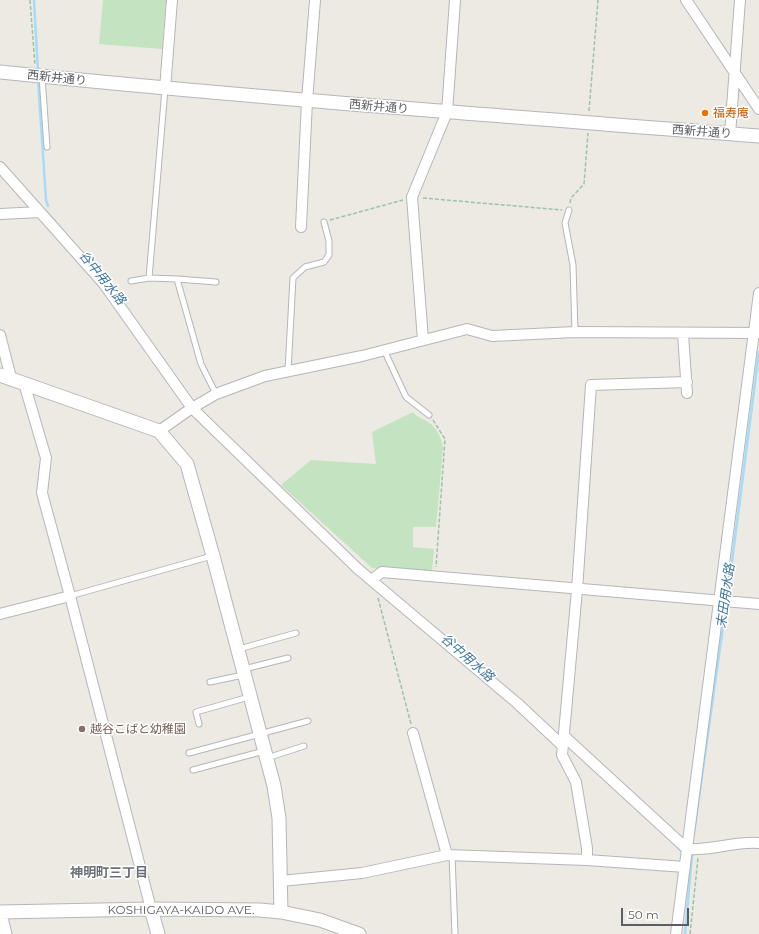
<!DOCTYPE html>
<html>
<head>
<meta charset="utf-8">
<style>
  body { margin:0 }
  #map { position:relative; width:759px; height:934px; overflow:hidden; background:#edeae3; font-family:Montserrat,sans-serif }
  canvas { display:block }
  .scale { position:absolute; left:621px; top:908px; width:68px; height:18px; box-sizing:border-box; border:2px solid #5b5f63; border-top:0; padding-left:5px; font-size:12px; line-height:14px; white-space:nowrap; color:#5b5f63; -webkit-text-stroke:3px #fff; paint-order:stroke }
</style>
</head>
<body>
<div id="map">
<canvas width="759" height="934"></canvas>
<div class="scale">50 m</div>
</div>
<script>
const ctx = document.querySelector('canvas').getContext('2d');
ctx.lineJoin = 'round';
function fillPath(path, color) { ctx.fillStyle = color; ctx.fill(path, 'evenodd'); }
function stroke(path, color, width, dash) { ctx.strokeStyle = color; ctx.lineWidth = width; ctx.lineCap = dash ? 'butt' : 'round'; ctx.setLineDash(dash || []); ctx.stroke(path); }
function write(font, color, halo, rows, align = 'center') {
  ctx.font = font + ' Montserrat,"Noto Sans JP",sans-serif'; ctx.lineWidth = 3; ctx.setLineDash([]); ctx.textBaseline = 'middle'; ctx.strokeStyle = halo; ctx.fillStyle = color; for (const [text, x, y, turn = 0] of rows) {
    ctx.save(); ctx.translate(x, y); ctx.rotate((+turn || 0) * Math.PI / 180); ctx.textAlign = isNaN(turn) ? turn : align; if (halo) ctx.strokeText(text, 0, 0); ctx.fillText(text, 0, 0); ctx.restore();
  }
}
fillPath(new Path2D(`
  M 103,0 L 166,0 L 162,49 L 99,44 Z
  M 413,412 C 419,420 422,417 428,422 C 437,427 442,440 443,449 L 436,527 L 413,527 L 413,547 L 434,549 L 432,571 L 372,568 L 281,485 L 311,460 L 376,464 L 372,432 Z`), '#c3e3c1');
stroke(new Path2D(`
  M 34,0 L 38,72
  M 38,79 L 46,200 L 48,206
  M 46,212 L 55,221
  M 727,600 L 759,352
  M 694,833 L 726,605
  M 676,845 L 681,851
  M 685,934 L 692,855`), '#a6dbfa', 2.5);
const service = new Path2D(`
  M 42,77 L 47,147
  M 569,210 L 565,223 L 573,265 L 575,332
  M 149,278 L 165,89
  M 177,279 L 216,282
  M 131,281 L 149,278 L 177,279 L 201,364 L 216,394
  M 384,350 L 406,397 L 429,415
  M 288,371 L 293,278 L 305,267 L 324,262 L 329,255 L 329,241 L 324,222
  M 70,596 L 212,556
  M 239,649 L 296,633
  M 244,669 L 288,658
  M 210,682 L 243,675
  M 199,724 L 196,712 L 249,697
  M 189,753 L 308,721
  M 267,758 L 304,746
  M 193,770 L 264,751
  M 452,855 L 455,934`);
const minor = new Path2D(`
  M 686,0 L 759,109
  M 165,89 L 172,0
  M 730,134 L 740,0
  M 0,167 L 104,284 L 192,408 L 358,569 L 517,703 L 563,746
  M 0,214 L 40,212
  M 301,227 L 307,101 L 315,0
  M 683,334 L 687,393
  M 0,335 L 11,378
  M 423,340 L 412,197 L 447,112 L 455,0
  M 24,383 L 46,458 L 42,493 L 70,596 L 151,909
  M 159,431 L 192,408 L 216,394 L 265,376 L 362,356 L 467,329 L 492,336 L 575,332 L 759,333
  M 371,580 L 382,572 L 759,604
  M 0,614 L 70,596
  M 413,733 L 447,855
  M 565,737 L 687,849 C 711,851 735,841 759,843
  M 587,860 L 587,848 L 576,782 L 562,755 L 577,590 L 591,385 L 687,382
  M 281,881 L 362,873 L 447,855 L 587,860 L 685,867
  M 676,934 L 759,293`);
const tertiary = new Path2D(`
  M 0,72 C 253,98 506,116 759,136
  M 0,375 L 159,431 L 187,464 L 213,556 L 274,786 L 279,818 L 281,912
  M 151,909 L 158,934
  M 0,912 L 151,909 L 260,910 L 281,912 L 320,920 L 359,934
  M 0,914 L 5,934`);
stroke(service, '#b4b6ba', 7);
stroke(minor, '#b4b6ba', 12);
stroke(tertiary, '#b4b6ba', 15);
stroke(new Path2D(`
  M 30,0 L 35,65
  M 589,111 L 598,0
  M 423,198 L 562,210
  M 570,203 L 571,198 L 584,184 L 588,133
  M 330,220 L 403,200
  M 433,420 L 445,439 L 436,567
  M 378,598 L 411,724
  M 690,934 L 698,858`), '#9bc4a4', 1.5, [4, 2]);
stroke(service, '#fff', 5);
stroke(minor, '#fff', 10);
stroke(tertiary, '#fff', 13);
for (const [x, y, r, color] of [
  [705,113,4,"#e8710a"],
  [82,729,4,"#8d6e63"]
]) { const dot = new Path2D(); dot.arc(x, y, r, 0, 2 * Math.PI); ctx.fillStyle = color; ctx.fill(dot); stroke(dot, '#fff', 1.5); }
write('12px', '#5b5f63', '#fff', [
  ["西新井通り",57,78,6],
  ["西新井通り",379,107,5],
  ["西新井通り",702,132,4],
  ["KOSHIGAYA-KAIDO AVE.",181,910]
]);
write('12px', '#c56008', '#fff', [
  ["福寿庵",713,113]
], 'left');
write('12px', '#785e54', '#fff', [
  ["越谷こばと幼稚園",90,729]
], 'left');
write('italic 13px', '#4178a2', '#fff', [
  ["谷中用水路",102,278,51],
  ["末田用水路",726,596,-82],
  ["谷中用水路",467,658,41]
]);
write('bold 13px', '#6c7175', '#fff', [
  ["神明町三丁目",109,873]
]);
</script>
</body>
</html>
